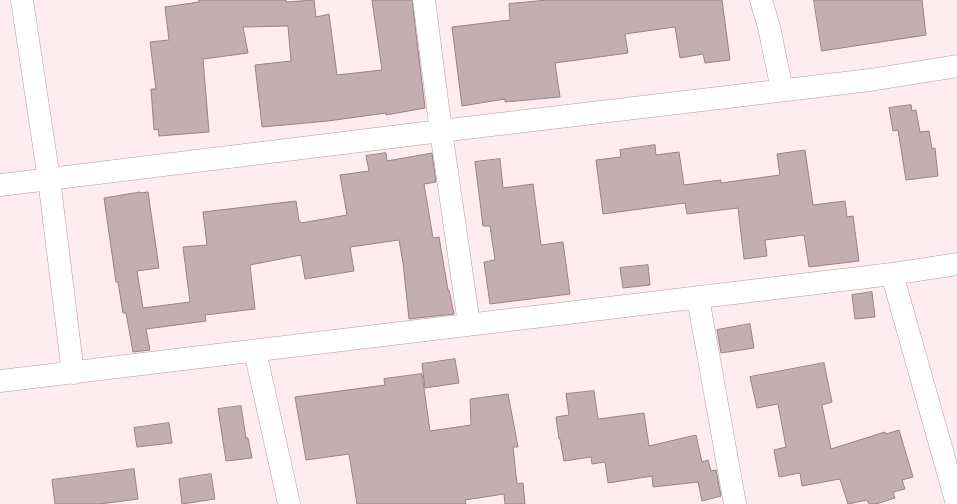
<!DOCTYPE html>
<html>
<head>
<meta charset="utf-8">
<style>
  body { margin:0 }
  canvas { display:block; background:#feecf0 }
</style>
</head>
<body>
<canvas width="957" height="504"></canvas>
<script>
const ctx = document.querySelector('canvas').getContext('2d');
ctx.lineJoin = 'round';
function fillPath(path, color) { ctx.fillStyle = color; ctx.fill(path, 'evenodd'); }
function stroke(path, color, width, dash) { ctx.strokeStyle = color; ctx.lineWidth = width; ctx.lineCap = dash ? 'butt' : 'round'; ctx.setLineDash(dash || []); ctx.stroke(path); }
const building = new Path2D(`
  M 199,0 L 286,0 L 286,2 L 314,0 L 316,17 L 329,14 L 337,75 L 382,70 L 372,0 L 412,0 L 425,108 L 386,115 L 386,113 L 328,121 L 262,127 L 255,65 L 291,61 L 288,26 L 243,27 L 248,53 L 203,59 L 209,132 L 159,136 L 158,129 L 154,130 L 151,89 L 156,89 L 150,42 L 169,40 L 165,7 L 199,2 Z
  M 548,0 L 722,0 L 730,60 L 705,63 L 703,54 L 680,58 L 675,27 L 625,34 L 628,53 L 555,63 L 560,97 L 505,102 L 505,99 L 462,106 L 452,27 L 510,20 L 509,4 Z
  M 814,0 L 922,0 L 926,35 L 822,51 Z
  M 911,105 L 912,111 L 916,110 L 920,132 L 929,131 L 932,149 L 935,148 L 938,176 L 906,180 L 898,130 L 893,131 L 889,108 Z
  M 655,145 L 656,155 L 679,152 L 684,185 L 721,180 L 721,183 L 780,175 L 777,154 L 805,150 L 813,205 L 845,201 L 847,217 L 853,216 L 859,261 L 809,267 L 804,235 L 765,240 L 767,256 L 744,259 L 738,208 L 687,214 L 685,203 L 603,214 L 596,160 L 621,157 L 620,150 Z
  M 386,153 L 387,161 L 432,153 L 436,182 L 424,184 L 433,238 L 439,237 L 448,290 L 449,290 L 454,314 L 409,319 L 403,263 L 399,240 L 350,247 L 354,271 L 305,279 L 301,255 L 250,265 L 255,309 L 205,315 L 206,321 L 146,329 L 150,350 L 133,352 L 126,313 L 123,313 L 118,282 L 116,282 L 104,198 L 140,192 L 140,193 L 148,192 L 159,268 L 137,271 L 143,308 L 190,302 L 183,247 L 207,245 L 203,212 L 296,201 L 299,221 L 300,221 L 301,223 L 347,215 L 340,175 L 369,171 L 366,156 Z
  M 500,159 L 503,188 L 533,184 L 541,245 L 563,242 L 570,294 L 490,304 L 484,262 L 495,260 L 490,226 L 483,226 L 475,162 Z
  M 648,265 L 650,285 L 623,288 L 620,268 Z
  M 872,292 L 875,317 L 855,319 L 852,295 Z
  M 750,324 L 754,348 L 721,353 L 717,330 Z
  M 455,359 L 459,383 L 425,388 L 422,364 Z
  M 824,363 L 832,402 L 822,405 L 831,449 L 885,432 L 886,434 L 899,430 L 913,477 L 902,480 L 905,489 L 893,492 L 895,498 L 876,504 L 869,504 L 867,500 L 848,504 L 840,479 L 802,486 L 800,473 L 779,477 L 774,450 L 786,447 L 778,404 L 757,408 L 750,377 Z
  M 422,374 L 430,431 L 471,425 L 470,399 L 508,394 L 518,447 L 513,447 L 517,484 L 523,483 L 525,504 L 505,504 L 504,494 L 465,500 L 466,504 L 357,504 L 349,454 L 306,460 L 295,397 L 385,385 L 384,379 Z
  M 594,391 L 598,419 L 644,413 L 649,446 L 696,435 L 702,462 L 708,460 L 711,471 L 716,470 L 721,496 L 702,501 L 698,482 L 653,487 L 652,476 L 608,483 L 605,462 L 592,464 L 591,457 L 564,461 L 560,439 L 559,439 L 556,417 L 569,415 L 566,394 Z
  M 241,406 L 246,438 L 248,438 L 252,458 L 226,461 L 218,409 Z
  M 169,423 L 172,443 L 137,447 L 134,428 Z
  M 134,469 L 138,499 L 100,504 L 55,504 L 52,480 Z
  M 211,474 L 215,499 L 182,504 L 179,479 Z`);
fillPath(building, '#c3aeb2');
stroke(building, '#978488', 1);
const minor = new Path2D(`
  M 22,0 L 49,179 L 73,373
  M 424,0 L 441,131 L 469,324
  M 761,0 L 769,27 L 782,90
  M 0,185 L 441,131 L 870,80 L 957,66
  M 892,274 L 957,504
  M 698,298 L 735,504
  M 255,351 L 289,504
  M 0,381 L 892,274 L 957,264`);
stroke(minor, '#b19da0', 23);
stroke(minor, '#fff', 22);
</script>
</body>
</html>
